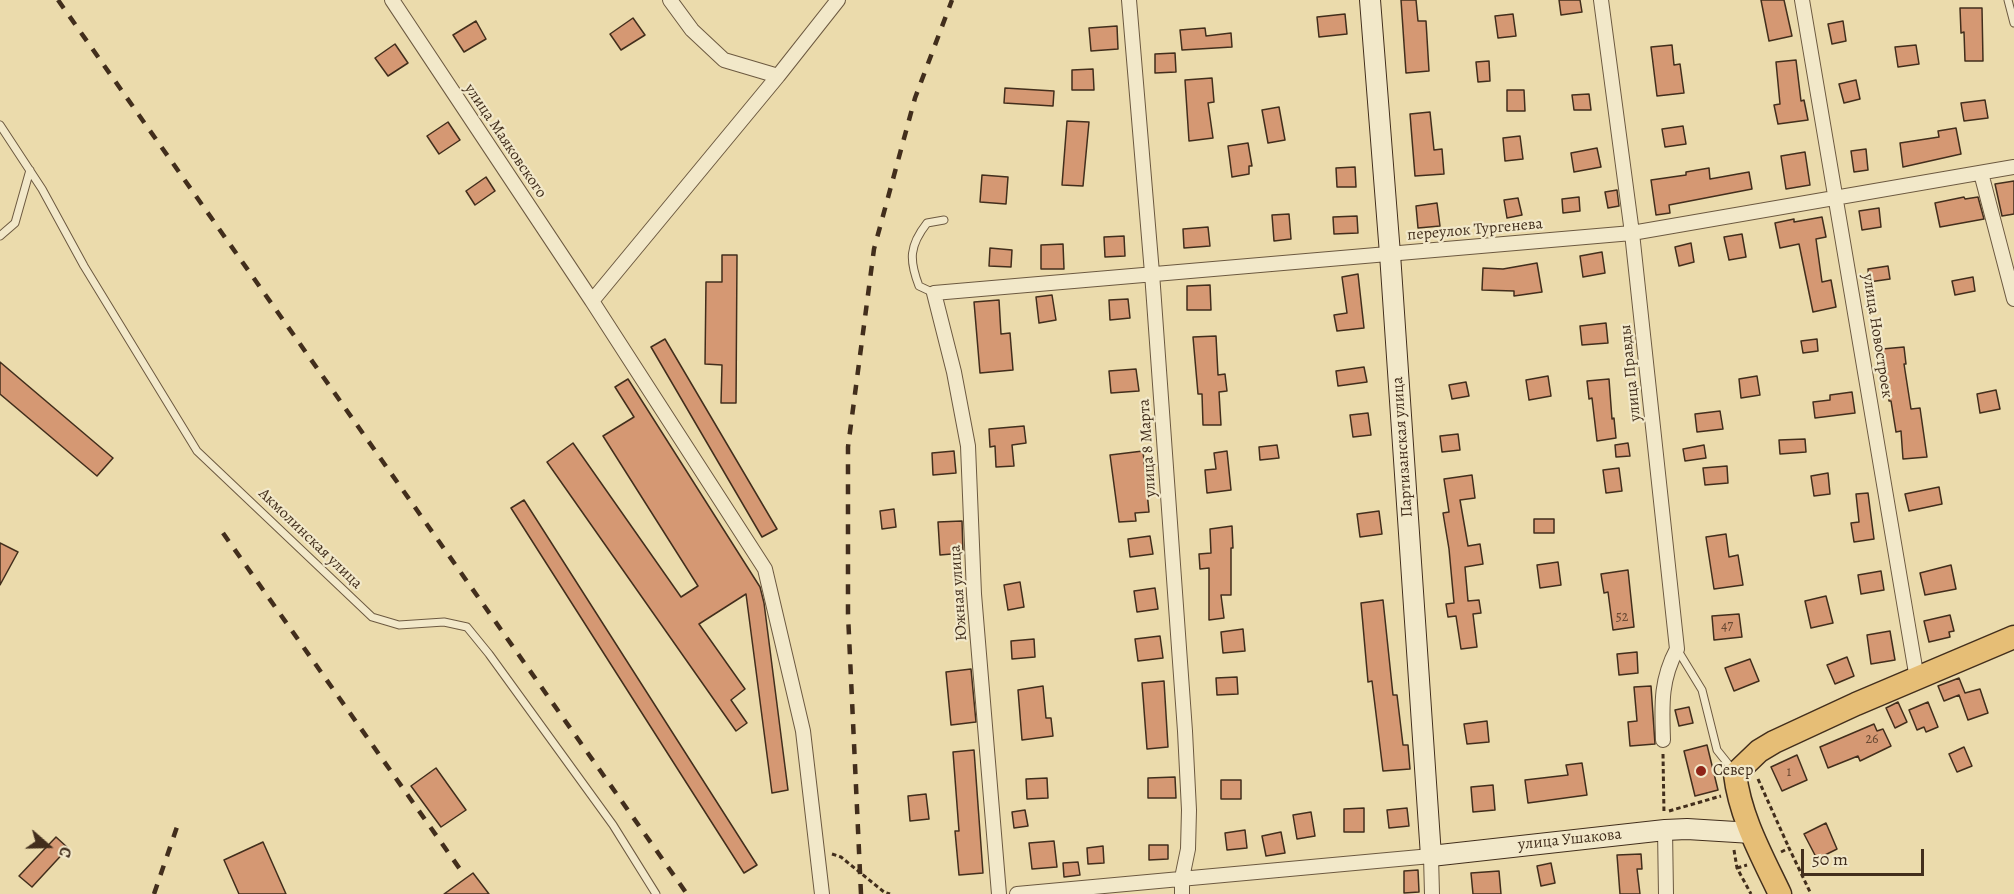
<!DOCTYPE html>
<html>
<head>
<meta charset="utf-8">
<style>
  body { margin:0 }
  #map { position:relative; width:2014px; height:894px; overflow:hidden; background:#ebdbac; font-family:Alegreya,serif }
  canvas { display:block }
  .north { position:absolute; left:18px; top:816px; width:60px; height:60px; -webkit-text-stroke:4px #f2e8c9; paint-order:stroke; rotate:110deg; font-size:16px; font-weight:700; line-height:24px; text-align:center; color:#422e1c }
  .north::after { content:''; display:block; margin:auto; width:21px; height:27px; background:#422e1c; clip-path:polygon(50% 0,100% 100%,50% 72%,0 100%) }
  .scale { position:absolute; left:1801px; top:849px; width:123px; height:27px; box-sizing:border-box; border:3px solid #422e1c; border-top:0; padding-left:8px; font-size:18px; line-height:21px; white-space:nowrap; color:#422e1c; -webkit-text-stroke:4px #f2e8c9; paint-order:stroke }
</style>
</head>
<body>
<div id="map">
<canvas width="2014" height="894"></canvas>
<div class="north">С</div>
<div class="scale">50 m</div>
</div>
<script>
const ctx = document.querySelector('canvas').getContext('2d');
ctx.lineJoin = 'round';
function fillPath(path, color) { ctx.fillStyle = color; ctx.fill(path, 'evenodd'); }
function stroke(path, color, width, dash) { ctx.strokeStyle = color; ctx.lineWidth = width; ctx.lineCap = dash ? 'butt' : 'round'; ctx.setLineDash(dash || []); ctx.stroke(path); }
function write(font, color, halo, rows, align = 'center') {
  ctx.font = font + ' Alegreya,serif'; ctx.lineWidth = 4.5; ctx.setLineDash([]); ctx.textBaseline = 'middle'; ctx.strokeStyle = halo; ctx.fillStyle = color; for (const [text, x, y, turn = 0] of rows) {
    ctx.save(); ctx.translate(x, y); ctx.rotate((+turn || 0) * Math.PI / 180); ctx.textAlign = isNaN(turn) ? turn : align; if (halo) ctx.strokeText(text, 0, 0); ctx.fillText(text, 0, 0); ctx.restore();
  }
}
const building = new Path2D(`
  M 1401,0 L 1416,0 L 1418,21 L 1426,21 L 1429,71 L 1406,73 Z
  M 1559,0 L 1580,0 L 1582,12 L 1561,15 Z
  M 1761,0 L 1784,0 L 1792,36 L 1769,41 Z
  M 1960,8 L 1982,8 L 1983,61 L 1965,61 L 1964,32 L 1961,33 Z
  M 1345,14 L 1347,34 L 1319,37 L 1317,17 Z
  M 1513,14 L 1516,36 L 1498,38 L 1495,16 Z
  M 633,18 L 645,35 L 621,50 L 610,34 Z
  M 476,21 L 486,39 L 464,52 L 453,35 Z
  M 1843,21 L 1846,41 L 1832,44 L 1828,24 Z
  M 1117,26 L 1118,49 L 1091,51 L 1089,28 Z
  M 1205,28 L 1206,36 L 1231,33 L 1232,47 L 1182,50 L 1180,30 Z
  M 395,44 L 408,63 L 388,76 L 375,58 Z
  M 1672,45 L 1674,65 L 1680,64 L 1684,93 L 1657,96 L 1651,47 Z
  M 1916,45 L 1919,64 L 1898,67 L 1895,47 Z
  M 1175,53 L 1176,72 L 1155,73 L 1155,54 Z
  M 1796,60 L 1801,101 L 1804,100 L 1808,120 L 1778,124 L 1774,105 L 1780,104 L 1776,62 Z
  M 1489,61 L 1490,81 L 1478,82 L 1476,62 Z
  M 1093,69 L 1094,90 L 1072,90 L 1072,70 Z
  M 1212,78 L 1214,102 L 1208,103 L 1213,138 L 1189,141 L 1185,80 Z
  M 1856,80 L 1860,99 L 1844,103 L 1839,84 Z
  M 1005,88 L 1054,91 L 1053,106 L 1004,103 Z
  M 1507,90 L 1524,90 L 1525,111 L 1507,111 Z
  M 1589,94 L 1591,110 L 1574,110 L 1572,95 Z
  M 1985,100 L 1988,118 L 1964,121 L 1961,103 Z
  M 1279,107 L 1285,140 L 1268,143 L 1262,110 Z
  M 1430,112 L 1434,150 L 1442,149 L 1444,174 L 1415,176 L 1410,114 Z
  M 1067,121 L 1089,122 L 1083,186 L 1062,185 Z
  M 448,122 L 460,140 L 439,154 L 427,136 Z
  M 1683,126 L 1686,144 L 1665,147 L 1662,129 Z
  M 1956,128 L 1961,154 L 1903,167 L 1900,143 L 1939,137 L 1938,131 Z
  M 1520,136 L 1523,159 L 1505,161 L 1503,138 Z
  M 1248,143 L 1252,166 L 1249,166 L 1249,174 L 1232,177 L 1228,146 Z
  M 1597,148 L 1601,167 L 1574,172 L 1571,153 Z
  M 1866,149 L 1868,170 L 1854,172 L 1851,151 Z
  M 1805,152 L 1810,185 L 1786,189 L 1781,156 Z
  M 1355,167 L 1356,187 L 1337,187 L 1336,168 Z
  M 1709,168 L 1710,179 L 1749,172 L 1752,189 L 1669,205 L 1670,213 L 1656,215 L 1651,180 L 1686,175 L 1686,172 Z
  M 982,175 L 1008,177 L 1006,204 L 980,202 Z
  M 486,177 L 495,191 L 475,205 L 466,191 Z
  M 2014,181 L 2014,214 L 2002,216 L 1995,184 Z
  M 1617,190 L 1619,206 L 1608,208 L 1605,192 Z
  M 1579,197 L 1580,211 L 1563,213 L 1562,199 Z
  M 1964,197 L 1965,199 L 1978,197 L 1984,219 L 1940,227 L 1935,203 Z
  M 1518,198 L 1522,215 L 1507,218 L 1504,200 Z
  M 1437,203 L 1440,226 L 1418,228 L 1416,206 Z
  M 1879,208 L 1881,227 L 1862,230 L 1859,211 Z
  M 1289,214 L 1291,239 L 1274,241 L 1272,215 Z
  M 1357,216 L 1358,233 L 1334,234 L 1333,217 Z
  M 1822,217 L 1826,237 L 1816,239 L 1822,282 L 1831,280 L 1836,307 L 1813,312 L 1799,244 L 1780,248 L 1775,223 L 1794,219 L 1794,222 Z
  M 1208,227 L 1210,246 L 1184,248 L 1183,229 Z
  M 1742,234 L 1746,257 L 1729,260 L 1724,237 Z
  M 1124,236 L 1125,256 L 1105,257 L 1104,237 Z
  M 1691,243 L 1694,262 L 1679,266 L 1675,247 Z
  M 1063,244 L 1064,269 L 1041,269 L 1041,245 Z
  M 990,248 L 1012,250 L 1011,267 L 989,266 Z
  M 1602,252 L 1605,273 L 1583,277 L 1580,256 Z
  M 722,255 L 737,255 L 736,403 L 721,403 L 722,365 L 705,364 L 706,282 L 722,282 Z
  M 1537,263 L 1542,292 L 1514,296 L 1514,291 L 1482,290 L 1483,268 L 1503,269 Z
  M 1888,266 L 1890,279 L 1869,282 L 1868,269 Z
  M 1358,274 L 1364,328 L 1337,331 L 1334,315 L 1347,313 L 1342,277 Z
  M 1973,277 L 1975,291 L 1955,295 L 1952,281 Z
  M 1210,285 L 1211,310 L 1187,310 L 1187,286 Z
  M 1052,295 L 1056,320 L 1039,323 L 1036,297 Z
  M 1128,299 L 1130,318 L 1110,320 L 1109,300 Z
  M 999,300 L 1001,334 L 1010,333 L 1013,370 L 980,373 L 974,302 Z
  M 1606,323 L 1608,343 L 1582,345 L 1580,326 Z
  M 1216,336 L 1218,375 L 1225,374 L 1227,391 L 1219,392 L 1221,425 L 1203,425 L 1202,394 L 1198,394 L 1193,337 Z
  M 665,339 L 777,529 L 762,537 L 651,347 Z
  M 1817,339 L 1818,351 L 1803,353 L 1801,341 Z
  M 1904,347 L 1906,364 L 1904,364 L 1911,409 L 1920,408 L 1927,457 L 1903,459 L 1901,431 L 1896,432 L 1891,401 L 1889,401 L 1882,349 Z
  M 0,362 L 113,458 L 97,476 L 0,394 Z
  M 1364,367 L 1367,382 L 1338,386 L 1336,371 Z
  M 1136,369 L 1139,391 L 1111,393 L 1109,371 Z
  M 1548,376 L 1551,396 L 1529,400 L 1526,380 Z
  M 1757,376 L 1760,395 L 1741,398 L 1739,379 Z
  M 628,379 L 760,587 L 764,603 L 788,790 L 772,793 L 746,594 L 699,624 L 745,689 L 731,700 L 747,723 L 736,731 L 547,462 L 573,443 L 681,597 L 698,586 L 603,436 L 634,417 L 615,387 Z
  M 1609,379 L 1612,419 L 1614,418 L 1616,438 L 1597,441 L 1592,398 L 1589,399 L 1587,381 Z
  M 1466,382 L 1469,396 L 1452,399 L 1449,385 Z
  M 1996,390 L 2000,409 L 1980,413 L 1977,394 Z
  M 1852,392 L 1855,413 L 1815,418 L 1813,402 L 1830,400 L 1830,395 Z
  M 1720,411 L 1723,429 L 1697,432 L 1695,414 Z
  M 1368,413 L 1371,435 L 1353,437 L 1350,415 Z
  M 1024,426 L 1026,443 L 1012,445 L 1014,466 L 996,467 L 995,446 L 990,447 L 989,429 Z
  M 1458,434 L 1460,450 L 1442,452 L 1440,436 Z
  M 1805,439 L 1806,452 L 1780,454 L 1779,440 Z
  M 1628,443 L 1630,456 L 1616,457 L 1615,445 Z
  M 1277,445 L 1279,458 L 1260,460 L 1259,447 Z
  M 1704,445 L 1706,458 L 1685,461 L 1683,449 Z
  M 954,451 L 956,473 L 933,475 L 932,453 Z
  M 1143,451 L 1149,512 L 1135,513 L 1136,521 L 1119,522 L 1110,455 Z
  M 1227,451 L 1231,490 L 1207,493 L 1205,470 L 1216,469 L 1214,453 Z
  M 1727,466 L 1728,483 L 1705,485 L 1703,468 Z
  M 1619,468 L 1622,491 L 1606,493 L 1603,470 Z
  M 1828,473 L 1830,494 L 1814,496 L 1811,476 Z
  M 1472,475 L 1475,498 L 1460,500 L 1468,546 L 1480,544 L 1483,564 L 1465,567 L 1468,601 L 1479,600 L 1481,613 L 1473,614 L 1477,647 L 1461,649 L 1456,616 L 1448,617 L 1446,604 L 1454,603 L 1449,549 L 1443,513 L 1449,512 L 1444,479 Z
  M 1939,487 L 1942,504 L 1909,511 L 1905,494 Z
  M 1868,493 L 1874,539 L 1854,542 L 1851,523 L 1859,522 L 1856,494 Z
  M 524,500 L 757,865 L 744,873 L 511,508 Z
  M 894,509 L 896,527 L 882,529 L 880,511 Z
  M 1379,511 L 1382,534 L 1360,537 L 1357,514 Z
  M 1534,519 L 1554,519 L 1554,533 L 1534,533 Z
  M 962,521 L 963,553 L 940,555 L 938,522 Z
  M 1232,526 L 1233,548 L 1231,548 L 1231,595 L 1221,595 L 1224,618 L 1209,620 L 1209,568 L 1200,569 L 1199,554 L 1211,553 L 1210,529 Z
  M 1726,534 L 1729,557 L 1738,555 L 1743,585 L 1714,589 L 1706,537 Z
  M 1150,536 L 1153,554 L 1130,557 L 1128,539 Z
  M 0,543 L 18,552 L 0,585 Z
  M 1558,562 L 1561,585 L 1540,588 L 1537,565 Z
  M 1951,565 L 1956,589 L 1925,595 L 1920,573 Z
  M 1628,570 L 1634,627 L 1613,630 L 1608,592 L 1604,593 L 1601,574 Z
  M 1881,571 L 1884,590 L 1861,594 L 1858,575 Z
  M 1020,582 L 1024,607 L 1008,610 L 1004,585 Z
  M 1155,588 L 1158,609 L 1137,612 L 1134,591 Z
  M 1826,596 L 1833,623 L 1811,628 L 1805,601 Z
  M 1383,600 L 1393,695 L 1397,695 L 1403,745 L 1408,745 L 1410,769 L 1383,771 L 1372,681 L 1368,682 L 1361,603 Z
  M 1739,614 L 1742,637 L 1714,640 L 1712,616 Z
  M 1950,615 L 1954,631 L 1949,632 L 1950,637 L 1929,642 L 1924,621 Z
  M 1243,629 L 1245,651 L 1223,653 L 1221,632 Z
  M 1890,631 L 1895,660 L 1871,664 L 1867,635 Z
  M 1160,636 L 1163,658 L 1138,661 L 1135,639 Z
  M 1034,639 L 1035,657 L 1012,659 L 1011,641 Z
  M 1637,652 L 1638,673 L 1619,675 L 1617,654 Z
  M 1847,657 L 1854,676 L 1835,684 L 1827,665 Z
  M 1750,659 L 1759,681 L 1734,691 L 1725,668 Z
  M 971,669 L 976,722 L 951,725 L 946,672 Z
  M 1237,677 L 1238,694 L 1217,695 L 1216,678 Z
  M 1959,678 L 1965,693 L 1980,689 L 1988,713 L 1968,720 L 1959,695 L 1944,701 L 1938,686 Z
  M 1164,681 L 1168,747 L 1147,749 L 1142,683 Z
  M 1043,686 L 1046,718 L 1051,718 L 1053,736 L 1022,740 L 1018,690 Z
  M 1651,686 L 1655,744 L 1630,746 L 1628,722 L 1637,721 L 1634,687 Z
  M 1898,702 L 1907,722 L 1895,728 L 1886,708 Z
  M 1928,702 L 1938,727 L 1926,732 L 1924,727 L 1917,730 L 1909,710 Z
  M 1689,707 L 1693,723 L 1679,726 L 1675,710 Z
  M 1487,721 L 1489,742 L 1467,744 L 1464,724 Z
  M 1874,724 L 1877,731 L 1883,729 L 1891,746 L 1860,761 L 1858,756 L 1828,768 L 1820,747 Z
  M 1707,745 L 1718,790 L 1695,796 L 1684,751 Z
  M 1964,747 L 1972,766 L 1957,772 L 1949,754 Z
  M 974,750 L 983,873 L 959,875 L 955,831 L 959,831 L 953,752 Z
  M 1797,755 L 1807,780 L 1782,791 L 1771,767 Z
  M 1582,763 L 1587,795 L 1528,803 L 1525,780 L 1568,775 L 1566,765 Z
  M 436,768 L 466,810 L 441,827 L 411,786 Z
  M 1175,777 L 1176,798 L 1148,798 L 1148,778 Z
  M 1047,778 L 1048,798 L 1027,799 L 1026,779 Z
  M 1221,780 L 1241,780 L 1241,799 L 1221,799 Z
  M 1493,785 L 1495,810 L 1473,812 L 1471,787 Z
  M 926,794 L 929,819 L 910,821 L 908,796 Z
  M 1364,808 L 1364,832 L 1344,832 L 1344,809 Z
  M 1407,808 L 1409,826 L 1389,828 L 1387,810 Z
  M 1025,810 L 1028,826 L 1014,828 L 1012,812 Z
  M 1311,812 L 1315,836 L 1297,839 L 1293,815 Z
  M 1826,823 L 1837,849 L 1817,859 L 1804,834 Z
  M 1245,830 L 1247,848 L 1227,850 L 1225,833 Z
  M 1281,832 L 1285,853 L 1266,856 L 1262,836 Z
  M 56,837 L 68,848 L 32,887 L 19,876 Z
  M 1054,841 L 1057,867 L 1032,869 L 1029,843 Z
  M 263,842 L 286,894 L 239,894 L 224,860 Z
  M 1149,845 L 1168,845 L 1168,859 L 1149,860 Z
  M 1103,846 L 1104,863 L 1088,864 L 1087,848 Z
  M 1641,854 L 1642,869 L 1637,869 L 1640,894 L 1620,894 L 1617,855 Z
  M 1078,862 L 1080,875 L 1064,877 L 1063,863 Z
  M 1551,863 L 1555,883 L 1541,886 L 1537,866 Z
  M 1418,870 L 1419,892 L 1404,893 L 1404,871 Z
  M 1499,871 L 1501,894 L 1473,894 L 1471,873 Z
  M 473,873 L 489,894 L 444,894 Z`);
fillPath(building, '#d59873');
stroke(building, '#422e1c', 1.5);
const lane = new Path2D(`
  M 2008,0 L 2014,23
  M 0,125 L 42,189 L 84,266 L 197,451 L 372,617 L 399,625 L 444,622 L 467,627 L 489,654 L 613,825 L 656,894
  M 0,236 L 15,223 L 30,170
  M 934,293 L 919,286 C 909,260 909,246 927,223 L 944,220
  M 1677,649 L 1702,690 L 1717,750 L 1733,770`);
const street = new Path2D(`
  M 392,0 L 592,301
  M 670,0 L 692,30 L 724,60 L 778,76
  M 1129,0 L 1152,273 L 1185,731 L 1189,810 L 1188,849 L 1182,878 L 1182,894
  M 1601,0 L 1632,233 L 1677,649 C 1660,681 1662,706 1663,740
  M 1802,0 L 1917,679
  M 1981,173 L 2014,299
  M 1665,830 L 1666,894
  M 822,894 L 803,731 L 765,569 L 592,301 L 778,76 L 838,0
  M 999,894 L 974,594 L 968,446 L 954,372 L 934,293 L 1632,233 L 2014,167
  M 1017,894 L 1431,856 L 1432,894`);
const secondary = new Path2D(`
  M 1370,0 L 1390,254 L 1431,856 L 1665,830 L 1687,829 L 1752,833`);
const primary = new Path2D(`
  M 1780,894 C 1762,856 1740,817 1735,774 L 1759,751 L 1774,742 L 1856,704 L 2014,637`);
stroke(lane, '#6c5940', 9);
stroke(street, '#6c5940', 16);
stroke(secondary, '#422e1c', 22);
stroke(primary, '#422e1c', 25);
stroke(new Path2D(`
  M 1663,754 L 1664,814
  M 1758,779 L 1789,848
  M 1669,811 L 1721,796
  M 1734,850 L 1737,868 L 1751,894
  M 1781,852 L 1789,848 L 1811,894
  M 832,854 L 841,857 L 884,892 L 890,894
  M 1737,868 L 1747,865`), '#422e1c', 3, [4.5, 3]);
stroke(lane, '#f2e8c9', 7);
stroke(street, '#f2e8c9', 14);
stroke(secondary, '#f2e8c9', 20);
stroke(primary, '#e6be76', 22);
stroke(new Path2D(`
  M 58,0 L 687,894
  M 223,533 L 462,872
  M 154,894 L 178,824
  M 861,894 L 848,614 L 848,447 L 874,249 L 915,98 L 952,0`), '#422e1c', 4.5, [10, 10]);
for (const [x, y, r, color] of [
  [1701,771,6,"#8f2418"]
]) { const dot = new Path2D(); dot.arc(x, y, r, 0, 2 * Math.PI); ctx.fillStyle = color; ctx.fill(dot); stroke(dot, '#f2e8c9', 2); }
write('14px', '#674832', null, [
  ["52",1622,618],
  ["47",1727,627],
  ["26",1872,740],
  ["1",1789,773]
]);
write('16px', '#422e1c', '#f2e8c9', [
  ["улица Маяковского",505,141,56],
  ["переулок Тургенева",1475,230,-5],
  ["улица Новостроек",1877,336,81],
  ["улица Правды",1631,373,-96],
  ["Партизанская улица",1403,447,-94],
  ["улица 8 Марта",1148,448,-94],
  ["Акмолинская улица",310,539,44],
  ["Южная улица",959,593,-94],
  ["улица Ушакова",1570,840,-6]
]);
write('16px', '#422e1c', '#f2e8c9', [
  ["Север",1713,771]
], 'left');
</script>
</body>
</html>
